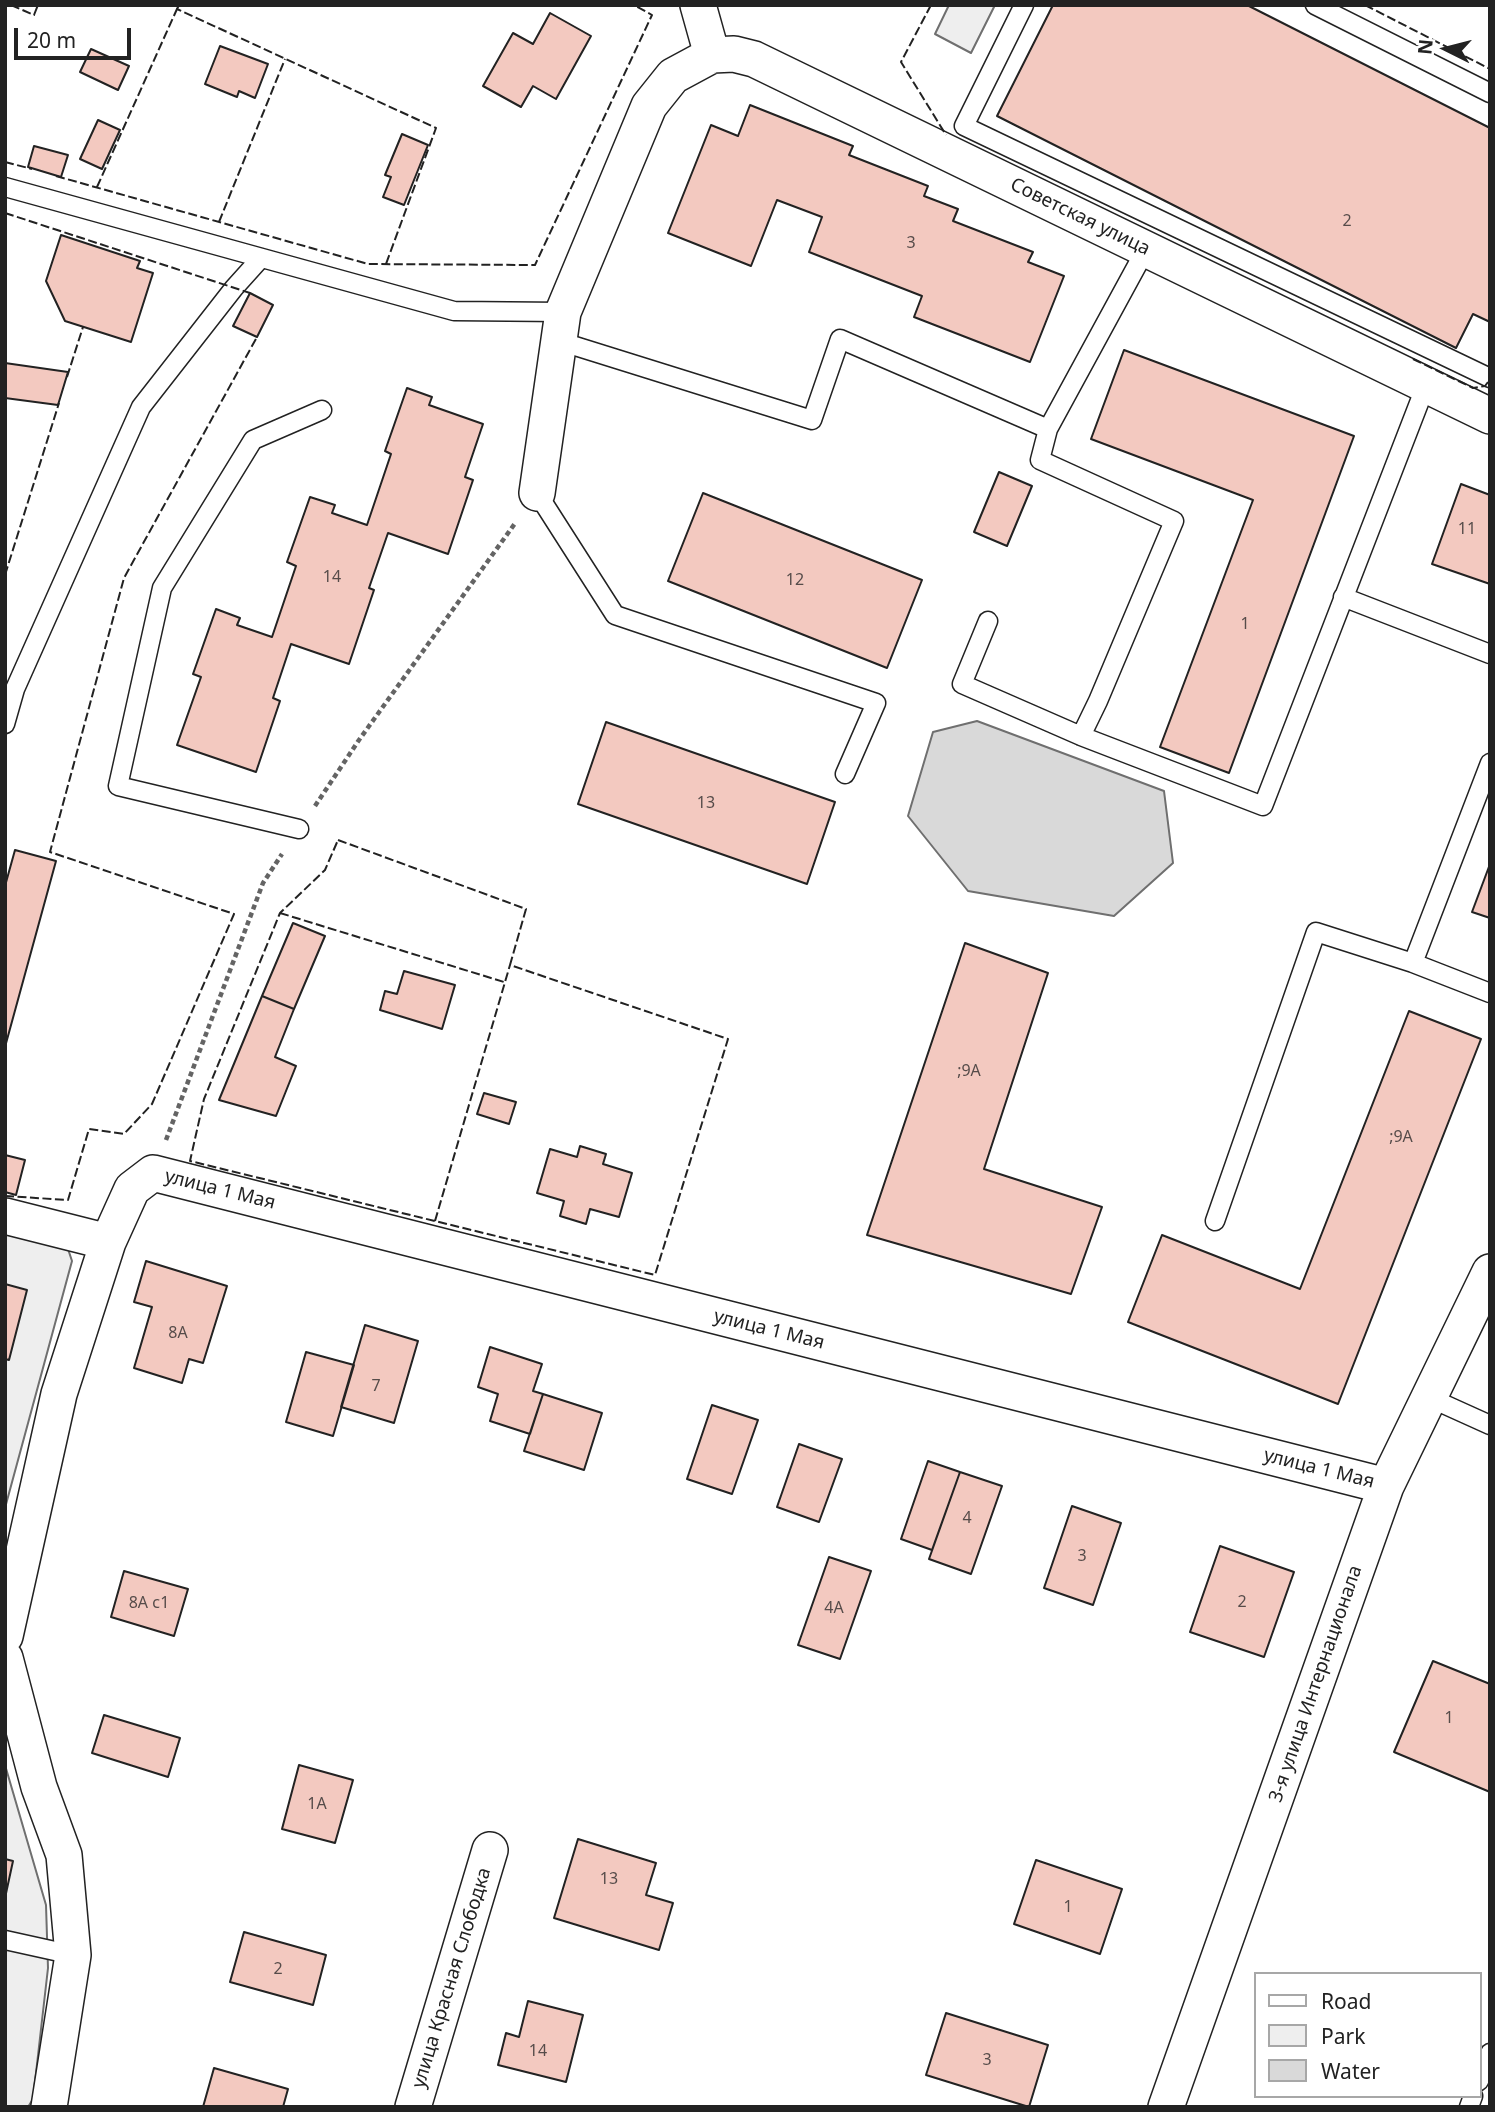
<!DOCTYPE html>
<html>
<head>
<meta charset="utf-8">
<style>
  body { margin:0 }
  #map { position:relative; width:1495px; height:2112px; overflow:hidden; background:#fff; font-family:"Noto Sans",sans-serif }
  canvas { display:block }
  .frame { position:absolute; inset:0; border:7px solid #222; pointer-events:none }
  .legend { position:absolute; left:1254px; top:1972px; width:228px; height:126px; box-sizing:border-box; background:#fff; border:2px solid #a7a7a7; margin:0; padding:9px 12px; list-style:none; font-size:21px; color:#222 }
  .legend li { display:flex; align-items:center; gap:14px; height:35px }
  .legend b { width:35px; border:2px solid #a7a7a7 }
  .north { position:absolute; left:1411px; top:14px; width:70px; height:70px; -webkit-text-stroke:5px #fff; paint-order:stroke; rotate:276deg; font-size:19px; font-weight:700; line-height:28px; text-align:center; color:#222 }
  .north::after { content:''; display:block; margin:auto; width:24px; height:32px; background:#222; clip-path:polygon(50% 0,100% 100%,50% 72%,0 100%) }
  .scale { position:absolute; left:14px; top:28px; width:117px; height:32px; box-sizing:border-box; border:4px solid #222; border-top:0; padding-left:9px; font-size:21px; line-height:24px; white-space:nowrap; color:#222; -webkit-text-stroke:5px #fff; paint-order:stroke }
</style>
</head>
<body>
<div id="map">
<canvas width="1495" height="2112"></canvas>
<div class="frame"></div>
<ul class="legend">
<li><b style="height:9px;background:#fff"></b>Road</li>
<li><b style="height:19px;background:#eee"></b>Park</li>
<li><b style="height:19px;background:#d9d9d9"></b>Water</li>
</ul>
<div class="north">N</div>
<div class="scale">20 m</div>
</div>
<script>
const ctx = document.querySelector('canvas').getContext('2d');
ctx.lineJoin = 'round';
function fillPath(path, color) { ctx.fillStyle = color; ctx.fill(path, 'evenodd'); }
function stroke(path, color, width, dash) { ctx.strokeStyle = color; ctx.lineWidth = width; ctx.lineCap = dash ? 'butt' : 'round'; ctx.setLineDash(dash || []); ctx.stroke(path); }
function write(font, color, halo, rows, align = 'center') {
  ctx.font = font + ' "Noto Sans",sans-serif'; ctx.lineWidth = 5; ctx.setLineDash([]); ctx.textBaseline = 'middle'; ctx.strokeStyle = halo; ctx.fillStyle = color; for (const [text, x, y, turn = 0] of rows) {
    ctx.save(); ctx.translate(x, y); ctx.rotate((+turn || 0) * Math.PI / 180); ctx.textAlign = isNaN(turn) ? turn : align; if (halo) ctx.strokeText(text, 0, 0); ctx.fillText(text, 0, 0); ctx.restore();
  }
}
const green = new Path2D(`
  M 949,5 L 995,5 L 971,53 L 935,34 Z
  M 5,1231 L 67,1246 L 72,1261 L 5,1508 Z
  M 5,1765 L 46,1905 L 48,1968 L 33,2099 L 28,2107 L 5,2107 Z`);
fillPath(green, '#eee');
stroke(green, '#6f6f6f', 2);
const water = new Path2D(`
  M 977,721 L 1164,791 L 1173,863 L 1114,916 L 968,891 L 908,816 L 933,732 Z`);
fillPath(water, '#d9d9d9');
stroke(water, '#6f6f6f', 2);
const building = new Path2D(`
  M 1053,5 L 1247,5 L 1490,128 L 1490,322 L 1473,314 L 1456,348 L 997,116 Z
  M 550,13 L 591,36 L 556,99 L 533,86 L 521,107 L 483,86 L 513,33 L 533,44 Z
  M 220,46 L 268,64 L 255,98 L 239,91 L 237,97 L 205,84 Z
  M 91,49 L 129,66 L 118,90 L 80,72 Z
  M 750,105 L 853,146 L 849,155 L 928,186 L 924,196 L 958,209 L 953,221 L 1033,252 L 1028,262 L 1064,276 L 1030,362 L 914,317 L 922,296 L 809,252 L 822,217 L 777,200 L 751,266 L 668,233 L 711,125 L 738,136 Z
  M 98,120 L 120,130 L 102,169 L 80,159 Z
  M 402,134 L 428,145 L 404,205 L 383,197 L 391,177 L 385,175 Z
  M 34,146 L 68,155 L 61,177 L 28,167 Z
  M 61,235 L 140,261 L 137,268 L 153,273 L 131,342 L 65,321 L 46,281 Z
  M 250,293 L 273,305 L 257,337 L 233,326 Z
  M 1124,350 L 1354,436 L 1229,773 L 1160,747 L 1253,500 L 1091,439 Z
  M 5,363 L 68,372 L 58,405 L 5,398 Z
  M 407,388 L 432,397 L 429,405 L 483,424 L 465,477 L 473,480 L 448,554 L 388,533 L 369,588 L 374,590 L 349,664 L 291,644 L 273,698 L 280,701 L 256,772 L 177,745 L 201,677 L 193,674 L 216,609 L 240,618 L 237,625 L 272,637 L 296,566 L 287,562 L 310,497 L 335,505 L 332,513 L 367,525 L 391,454 L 385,451 Z
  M 999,472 L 1032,486 L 1007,546 L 974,532 Z
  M 1461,484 L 1490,495 L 1490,584 L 1432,564 Z
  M 703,493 L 922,580 L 887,668 L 668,581 Z
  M 606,722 L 835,802 L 807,884 L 578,804 Z
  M 15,850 L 56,861 L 5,1047 L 5,886 Z
  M 1490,864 L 1490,918 L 1472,912 Z
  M 293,923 L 325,936 L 294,1009 L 262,996 Z
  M 965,943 L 1048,973 L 984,1169 L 1102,1207 L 1071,1294 L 867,1235 Z
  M 404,971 L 455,985 L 442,1029 L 380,1010 L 385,991 L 397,994 Z
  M 262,996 L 294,1009 L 275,1057 L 296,1066 L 276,1116 L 219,1100 Z
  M 1409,1011 L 1481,1039 L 1338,1404 L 1128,1322 L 1162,1235 L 1300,1289 Z
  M 484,1093 L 516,1102 L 509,1124 L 477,1114 Z
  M 580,1146 L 606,1154 L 603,1164 L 632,1173 L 619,1217 L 590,1209 L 586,1224 L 560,1216 L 564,1201 L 537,1193 L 550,1149 L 577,1157 Z
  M 5,1155 L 25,1160 L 16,1195 L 5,1192 Z
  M 146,1261 L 227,1286 L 203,1363 L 189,1359 L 182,1383 L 134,1368 L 152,1307 L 134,1302 Z
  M 5,1284 L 27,1290 L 9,1360 L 5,1359 Z
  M 365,1325 L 418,1341 L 394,1423 L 341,1407 Z
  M 490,1347 L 542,1364 L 533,1391 L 543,1394 L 530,1434 L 490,1421 L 498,1394 L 478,1387 Z
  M 306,1352 L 354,1365 L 333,1436 L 286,1422 Z
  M 543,1394 L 602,1413 L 584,1470 L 524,1451 Z
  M 712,1405 L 758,1420 L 732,1494 L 687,1479 Z
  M 799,1444 L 842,1459 L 819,1522 L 777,1507 Z
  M 928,1461 L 960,1472 L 932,1550 L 901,1539 Z
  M 960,1472 L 1002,1486 L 971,1574 L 929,1559 Z
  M 1072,1506 L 1121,1523 L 1093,1605 L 1044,1588 Z
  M 1220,1546 L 1294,1572 L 1264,1657 L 1190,1632 Z
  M 829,1557 L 871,1571 L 840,1659 L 798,1645 Z
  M 124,1571 L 188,1589 L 174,1636 L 111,1617 Z
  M 1433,1661 L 1490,1684 L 1490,1792 L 1394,1752 Z
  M 104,1715 L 180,1738 L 168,1777 L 92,1753 Z
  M 299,1765 L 353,1780 L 335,1843 L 282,1829 Z
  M 578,1839 L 656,1863 L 646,1895 L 673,1903 L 659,1950 L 554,1918 Z
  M 5,1859 L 13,1861 L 5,1898 Z
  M 1036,1860 L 1122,1889 L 1100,1954 L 1014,1924 Z
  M 244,1932 L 326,1955 L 313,2005 L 230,1982 Z
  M 528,2001 L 583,2015 L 566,2082 L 498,2065 L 506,2033 L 519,2037 Z
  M 946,2013 L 1048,2045 L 1029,2107 L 926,2075 Z
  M 214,2068 L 288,2089 L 283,2107 L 203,2107 Z`);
fillPath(building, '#f3c9c0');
stroke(building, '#222', 2);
const service = new Path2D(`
  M 1024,5 L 964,126 L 1490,378
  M 1315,5 L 1490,93
  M 5,187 L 454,311 L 563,312
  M 559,341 L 812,420 L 840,339 L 1048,429 L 1146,249
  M 1048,429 L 1040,460 L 1174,521 L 1098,701 L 1081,736 L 1263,806 L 1426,385
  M 537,493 L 615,615 L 876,703 L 845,774
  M 1343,597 L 1490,654
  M 988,621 L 962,684 L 1081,736
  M 5,724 L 15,689 L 141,407 L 234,288 L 261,258
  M 1490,763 L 1413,963 L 1490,993
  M 299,829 L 118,786 L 162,588 L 253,440 L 322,410
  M 1215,1221 L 1316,932 L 1413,963
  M 1428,1397 L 1490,1425
  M 5,1940 L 73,1955
  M 1479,2081 L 1490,2053
  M 1469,2107 L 1473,2096`);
const minor = new Path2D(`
  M 698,5 L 712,55
  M 537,493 L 563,312 L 649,106 L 673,76 L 712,55 L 734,54 L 754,59 L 1490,416
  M 5,1216 L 108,1242
  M 5,1636 L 59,1394 L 108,1242 L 132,1189 L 153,1173 L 1386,1486
  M 5,1658 L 39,1787 L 64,1855 L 73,1955 L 49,2107
  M 413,2107 L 490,1850
  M 1166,2107 L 1386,1486 L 1490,1272`);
stroke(service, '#222', 21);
stroke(minor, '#222', 38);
stroke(new Path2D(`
  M 315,806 L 359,740 L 516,522
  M 166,1140 L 263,883 L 282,854`), '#646464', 4.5, [5, 3.5]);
stroke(service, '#fff', 18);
stroke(minor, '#fff', 35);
stroke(new Path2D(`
  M 11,5 L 34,15 L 38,5
  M 179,5 L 177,9 L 436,128 L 386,264
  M 931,5 L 901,62 L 946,135
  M 1365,5 L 1490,69
  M 5,162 L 32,169
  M 56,176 L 368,264 L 535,265 L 652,15 L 634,5
  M 97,187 L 177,9
  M 5,213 L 250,293
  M 219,222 L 285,59
  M 1413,359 L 1473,388 L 1485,386 L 1488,382
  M 67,377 L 83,327
  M 5,575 L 59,403
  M 338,840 L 526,909 L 510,965 L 728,1039 L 655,1275 L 190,1161 L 204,1099 L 280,913 L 325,870 Z
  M 280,913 L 504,982
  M 5,1196 L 68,1200 L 89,1129 L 124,1134 L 152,1104 L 234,914 L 50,852 L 124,578 L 257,337
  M 435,1221 L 510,965`), '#222', 2, [9, 3.5]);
write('16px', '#564c4a', null, [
  ["2",1347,221],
  ["3",911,243],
  ["11",1467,529],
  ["14",332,577],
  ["12",795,580],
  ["1",1245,624],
  ["13",706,803],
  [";9А",969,1071],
  [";9А",1401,1137],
  ["8А",178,1333],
  ["7",376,1386],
  ["4",967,1518],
  ["3",1082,1556],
  ["2",1242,1602],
  ["8А с1",149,1603],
  ["4А",834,1608],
  ["1",1449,1718],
  ["1А",317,1804],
  ["13",609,1879],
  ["1",1068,1907],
  ["2",278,1969],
  ["14",538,2051],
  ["3",987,2060]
]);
write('19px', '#222', '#fff', [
  ["Советская улица",1080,217,26],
  ["улица 1 Мая",220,1190,14],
  ["улица 1 Мая",769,1330,14],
  ["улица 1 Мая",1319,1469,14],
  ["3-я улица Интернационала",1316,1684,-71],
  ["улица Красная Слободка",452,1978,-73]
]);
</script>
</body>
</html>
